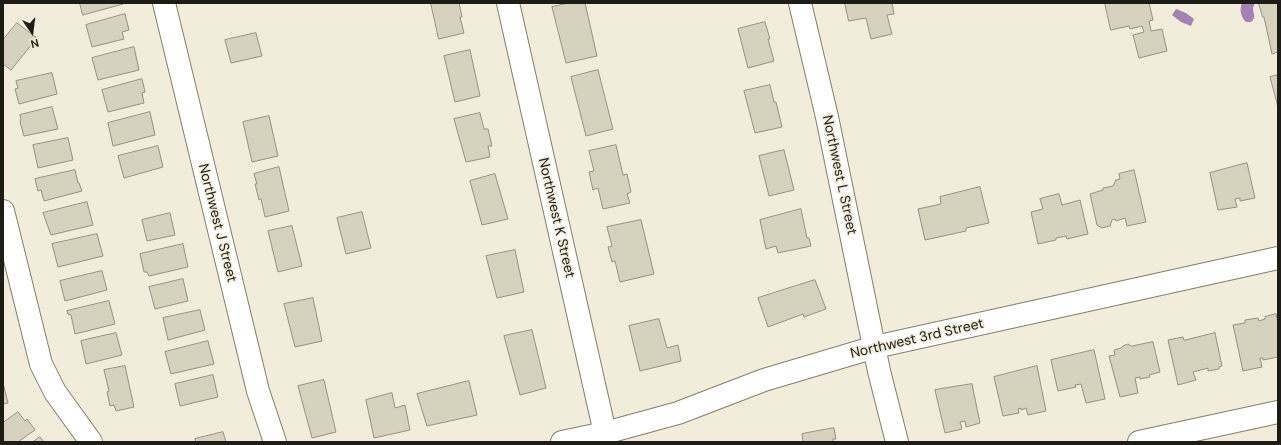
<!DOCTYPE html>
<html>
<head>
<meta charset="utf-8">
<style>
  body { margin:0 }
  #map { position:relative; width:1281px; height:445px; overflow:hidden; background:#f2edda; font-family:"DM Sans",sans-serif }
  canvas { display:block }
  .frame { position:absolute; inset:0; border:4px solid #1d1c15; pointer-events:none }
  .north { position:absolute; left:12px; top:12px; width:40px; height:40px; -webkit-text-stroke:3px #f2edda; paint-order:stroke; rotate:166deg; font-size:11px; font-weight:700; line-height:16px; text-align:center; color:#1d1c15 }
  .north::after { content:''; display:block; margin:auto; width:14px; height:18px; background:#1d1c15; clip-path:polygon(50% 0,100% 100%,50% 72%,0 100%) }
</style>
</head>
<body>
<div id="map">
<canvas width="1281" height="445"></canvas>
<div class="frame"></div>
<div class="north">N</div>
</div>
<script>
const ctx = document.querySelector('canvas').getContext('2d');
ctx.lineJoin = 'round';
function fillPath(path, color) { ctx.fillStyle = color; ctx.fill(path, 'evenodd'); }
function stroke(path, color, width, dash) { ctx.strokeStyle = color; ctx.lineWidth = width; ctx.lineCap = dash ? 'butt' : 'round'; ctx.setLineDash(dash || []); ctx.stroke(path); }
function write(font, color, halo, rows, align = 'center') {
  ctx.font = font + ' "DM Sans",sans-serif'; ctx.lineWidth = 3; ctx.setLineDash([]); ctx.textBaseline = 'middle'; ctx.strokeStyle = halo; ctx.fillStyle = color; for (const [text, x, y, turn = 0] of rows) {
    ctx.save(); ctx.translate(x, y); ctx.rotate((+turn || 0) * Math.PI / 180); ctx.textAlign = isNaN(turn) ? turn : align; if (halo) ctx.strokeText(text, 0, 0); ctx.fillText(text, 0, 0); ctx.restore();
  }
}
fillPath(new Path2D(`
  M 1242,3 L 1255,3 C 1254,5 1253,7 1253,9 C 1253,14 1257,17 1251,22 L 1246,22 C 1241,17 1239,10 1242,3 Z
  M 1176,9 L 1186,13 L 1194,19 L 1191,26 L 1181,22 L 1172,15 Z`), '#a383b3');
const building = new Path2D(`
  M 80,3 L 123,3 L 123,4 L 83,15 Z
  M 431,3 L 459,3 L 462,17 L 460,17 L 464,33 L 439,39 Z
  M 569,3 L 585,3 L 597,56 L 566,63 L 552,7 Z
  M 845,3 L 892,3 L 894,14 L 887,15 L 892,34 L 871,39 L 866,18 L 849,21 Z
  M 1105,3 L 1149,3 L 1153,20 L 1149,21 L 1151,31 L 1162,29 L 1167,51 L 1139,58 L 1133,35 L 1144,32 L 1142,26 L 1130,29 L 1129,26 L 1111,30 Z
  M 1259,3 L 1278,3 L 1278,52 L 1272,54 L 1264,17 L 1263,17 Z
  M 125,14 L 129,30 L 122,32 L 124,39 L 92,47 L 86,25 Z
  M 765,22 L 770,39 L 768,39 L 774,61 L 748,68 L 738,29 Z
  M 17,23 L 37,38 L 11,70 L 3,64 L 3,40 Z
  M 256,33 L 262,56 L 231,63 L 225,40 Z
  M 134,47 L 139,70 L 98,80 L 92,58 Z
  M 470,50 L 480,96 L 455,102 L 444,56 Z
  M 598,70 L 613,129 L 586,136 L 571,77 Z
  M 52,73 L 57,94 L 19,104 L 15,89 L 18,88 L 16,81 Z
  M 1278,75 L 1278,107 L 1270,77 Z
  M 142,79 L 145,92 L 142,93 L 144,103 L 108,112 L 102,90 Z
  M 770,85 L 774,102 L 776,102 L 782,127 L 755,133 L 744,91 Z
  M 52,107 L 58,129 L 24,136 L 20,122 L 21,120 L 20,115 Z
  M 150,112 L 155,135 L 113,146 L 108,123 Z
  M 480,113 L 484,129 L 488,129 L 492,146 L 488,146 L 490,157 L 466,162 L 454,119 Z
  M 269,116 L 278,156 L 252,162 L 243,122 Z
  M 68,138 L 73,160 L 38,168 L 33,145 Z
  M 616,145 L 623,175 L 627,174 L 631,192 L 627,194 L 630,203 L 603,209 L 598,188 L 593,190 L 589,172 L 594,171 L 589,151 Z
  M 158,146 L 163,167 L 124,178 L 118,156 Z
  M 784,150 L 794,190 L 769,196 L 759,156 Z
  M 1247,163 L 1255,198 L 1240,201 L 1240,198 L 1235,199 L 1237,207 L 1218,210 L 1210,173 Z
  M 279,167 L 289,211 L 265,217 L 261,199 L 259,200 L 255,184 L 257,184 L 254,174 Z
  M 75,170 L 78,183 L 79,183 L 82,191 L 44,201 L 41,190 L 38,191 L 35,179 Z
  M 1134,170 L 1146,222 L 1127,226 L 1125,218 L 1116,221 L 1115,219 L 1112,220 L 1110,226 L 1102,228 L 1097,225 L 1090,194 L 1103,190 L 1103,188 L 1113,186 L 1116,180 L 1120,179 L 1119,174 Z
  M 495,174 L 508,219 L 482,225 L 470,181 Z
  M 980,187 L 989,223 L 966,228 L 966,231 L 925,240 L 918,209 L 941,204 L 940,197 Z
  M 1059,194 L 1062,205 L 1080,200 L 1088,234 L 1067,239 L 1066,236 L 1056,238 L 1056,240 L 1038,244 L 1031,212 L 1043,209 L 1040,199 Z
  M 87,202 L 93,225 L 51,235 L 43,213 Z
  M 801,209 L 807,238 L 809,238 L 811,246 L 778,253 L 776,246 L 766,249 L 760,220 Z
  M 362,212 L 371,248 L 346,254 L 337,218 Z
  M 170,213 L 175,235 L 147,241 L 142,220 Z
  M 641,220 L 654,274 L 620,282 L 615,261 L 612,262 L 608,247 L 612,246 L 607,227 Z
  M 292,226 L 302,266 L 278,272 L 268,231 Z
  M 97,234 L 103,256 L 58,267 L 52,244 Z
  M 183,244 L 188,267 L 149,276 L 147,272 L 144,272 L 140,254 Z
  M 515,250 L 524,292 L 497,298 L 486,256 Z
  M 102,271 L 107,290 L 65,301 L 60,281 Z
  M 183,279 L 188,301 L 155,309 L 149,287 Z
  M 815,280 L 826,309 L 804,317 L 803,314 L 768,327 L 758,298 Z
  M 313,298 L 322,341 L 295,347 L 284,304 Z
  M 109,301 L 115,324 L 75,334 L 71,315 L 68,314 L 67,311 Z
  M 200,310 L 205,330 L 168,340 L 163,318 Z
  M 1276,314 L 1278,322 L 1278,357 L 1263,360 L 1263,358 L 1260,358 L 1262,367 L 1243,371 L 1233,325 L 1245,323 L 1245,320 L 1258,318 L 1259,321 L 1265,319 L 1265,317 Z
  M 659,319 L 667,348 L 678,345 L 681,361 L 640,371 L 629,326 Z
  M 532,330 L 546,388 L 520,395 L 504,336 Z
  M 116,333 L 122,355 L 86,364 L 81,341 Z
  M 1215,333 L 1222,366 L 1219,367 L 1219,369 L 1208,371 L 1208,368 L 1193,372 L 1196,380 L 1178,385 L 1168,340 L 1183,337 L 1184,340 Z
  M 208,341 L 214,364 L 171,374 L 165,352 Z
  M 1153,342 L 1160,372 L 1149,375 L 1150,377 L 1140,379 L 1140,377 L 1135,378 L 1138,393 L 1120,397 L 1109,356 L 1115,355 L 1114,350 L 1121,348 L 1123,346 L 1128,344 L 1131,346 Z
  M 1094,350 L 1105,399 L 1086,403 L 1081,384 L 1075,385 L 1076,387 L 1058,391 L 1051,360 Z
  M 125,366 L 134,407 L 116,411 L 114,405 L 110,406 L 107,392 L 109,391 L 104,370 Z
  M 1037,366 L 1046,411 L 1028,415 L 1026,408 L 1021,410 L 1021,408 L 1018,409 L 1019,413 L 1003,416 L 994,377 Z
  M 213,375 L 218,397 L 180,406 L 175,384 Z
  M 324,380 L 336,432 L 312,438 L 298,386 Z
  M 469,381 L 477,415 L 427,426 L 417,394 Z
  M 3,383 L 8,403 L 3,404 Z
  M 972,384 L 980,423 L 966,427 L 965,421 L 960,422 L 962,429 L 945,433 L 935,390 Z
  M 392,393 L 395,408 L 405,405 L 410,430 L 374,438 L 366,400 Z
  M 18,412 L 25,421 L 27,419 L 35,430 L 18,442 L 3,442 L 3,423 Z
  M 834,428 L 836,439 L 833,439 L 833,442 L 803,442 L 802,434 Z
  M 223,432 L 226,442 L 196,442 L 195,439 Z
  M 40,437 L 44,442 L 33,442 Z`);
fillPath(building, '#d6d2be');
stroke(building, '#95917f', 1);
const street = new Path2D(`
  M 164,3 L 258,391 L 275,442
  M 508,3 L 605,433
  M 800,3 L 827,117 L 879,371 L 897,442
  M 3,211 L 41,364 L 55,392 L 91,442
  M 1139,442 L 1278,412`);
const secondary = new Path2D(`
  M 562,442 L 605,433 L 678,413 L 764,380 L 875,347 L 1278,258`);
stroke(street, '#837f6d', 24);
stroke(secondary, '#837f6d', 24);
stroke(street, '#fff', 22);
stroke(secondary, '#fff', 22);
write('14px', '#1d1c15', '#f2edda', [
  ["Northwest L Street",839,175,78],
  ["Northwest K Street",556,218,77],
  ["Northwest J Street",217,223,76],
  ["Northwest 3rd Street",917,339,-13]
]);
</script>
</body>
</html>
